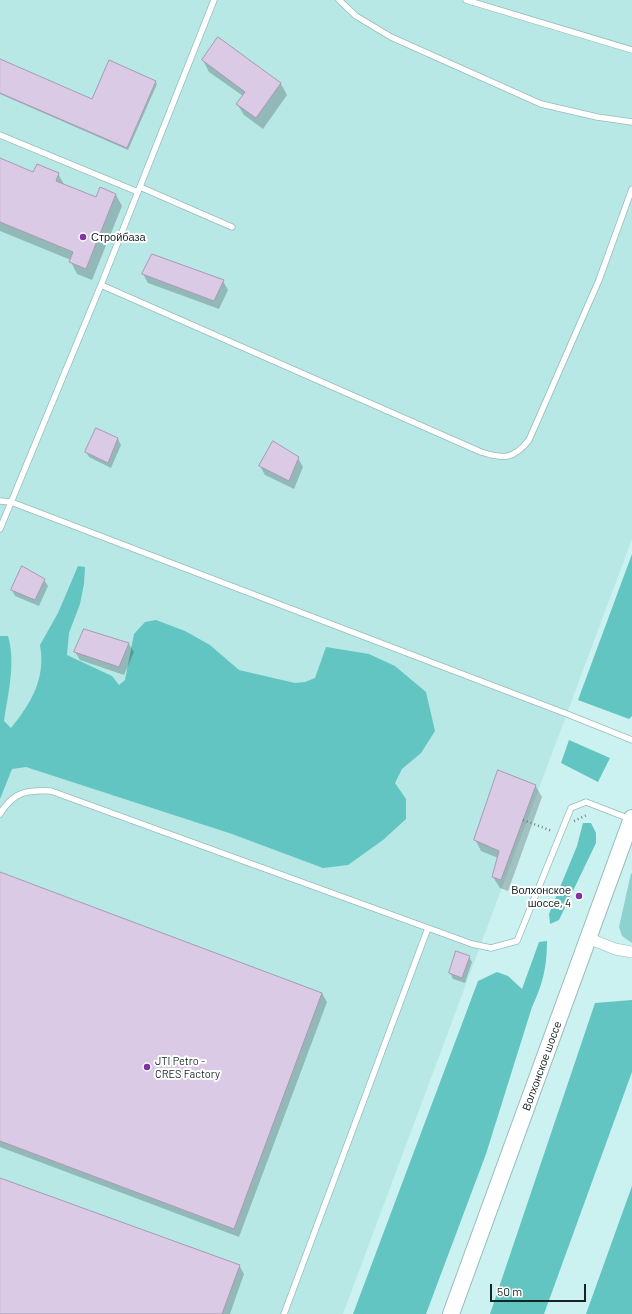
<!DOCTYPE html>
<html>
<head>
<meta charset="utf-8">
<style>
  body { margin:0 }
  #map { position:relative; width:632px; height:1314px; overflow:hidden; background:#cbf2f0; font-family:Barlow,sans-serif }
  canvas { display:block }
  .scale { position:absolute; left:490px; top:1284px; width:96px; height:18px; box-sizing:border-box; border:2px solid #162524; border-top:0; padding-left:5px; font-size:12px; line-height:14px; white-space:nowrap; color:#162524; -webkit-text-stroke:3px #fff; paint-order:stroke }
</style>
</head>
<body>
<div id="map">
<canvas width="632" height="1314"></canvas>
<div class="scale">50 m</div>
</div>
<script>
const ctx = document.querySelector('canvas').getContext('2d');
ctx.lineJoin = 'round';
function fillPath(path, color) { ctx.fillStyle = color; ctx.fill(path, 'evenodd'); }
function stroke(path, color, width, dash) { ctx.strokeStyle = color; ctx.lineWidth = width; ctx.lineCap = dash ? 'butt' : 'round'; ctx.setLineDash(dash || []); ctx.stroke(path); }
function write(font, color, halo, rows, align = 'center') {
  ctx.font = font + ' Barlow,sans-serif'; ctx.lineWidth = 4; ctx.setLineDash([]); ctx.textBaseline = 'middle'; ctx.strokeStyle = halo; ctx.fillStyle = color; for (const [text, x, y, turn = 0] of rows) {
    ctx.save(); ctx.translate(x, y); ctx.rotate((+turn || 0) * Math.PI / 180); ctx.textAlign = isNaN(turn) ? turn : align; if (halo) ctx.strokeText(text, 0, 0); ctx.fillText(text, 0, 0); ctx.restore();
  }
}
fillPath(new Path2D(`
  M 0,0 L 632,0 L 632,539 L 343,1314 L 0,1314 Z`), '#b7e8e5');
fillPath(new Path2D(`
  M 631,873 L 632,874 L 632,943 L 622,936 L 619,927 Z`), '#8dd2cf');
fillPath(new Path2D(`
  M 632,554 L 632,716 L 629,719 L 578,700 Z
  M 78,566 L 85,567 L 84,584 L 80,604 L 69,633 L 67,655 L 112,676 L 119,685 L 125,680 L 134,634 L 145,622 L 156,620 L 185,631 L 210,645 L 239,670 L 295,683 L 305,682 L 315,678 L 326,647 L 369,654 L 395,666 L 426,692 L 435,731 L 421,753 L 402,769 L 395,783 L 406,799 L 406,819 L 383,840 L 348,865 L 323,868 L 232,834 L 26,767 L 12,769 L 0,799 L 0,636 L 8,636 C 16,663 8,694 4,721 L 11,728 C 31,703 46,679 40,645 L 58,613 Z
  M 569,740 L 610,758 L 598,782 L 561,763 Z
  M 583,823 L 591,823 L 596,833 L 596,843 L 559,920 L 550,924 L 549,914 L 577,846 Z
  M 547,941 C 547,966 543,984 532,1007 L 486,1154 L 426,1314 L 353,1314 L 478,981 L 497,972 L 508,976 L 522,989 L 539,942 Z
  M 632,1000 L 632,1072 L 544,1314 L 490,1314 L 595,1003 Z
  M 632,1186 L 632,1314 L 586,1314 Z`), '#63c5c1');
fillPath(new Path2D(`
  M 219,38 L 281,84 L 287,95 L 263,129 L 244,115 L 237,104 L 243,96 L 209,72 L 203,60 Z
  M 0,60 L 92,101 L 155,81 L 157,84 L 128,150 L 0,94 Z
  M 0,159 L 34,173 L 58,174 L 65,186 L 96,198 L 101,188 L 116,195 L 122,206 L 92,280 L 77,274 L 71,262 L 71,260 L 0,231 Z
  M 153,255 L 223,281 L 228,290 L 219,309 L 148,283 L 143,274 Z
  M 97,429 L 118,439 L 121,445 L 111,468 L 89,457 L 86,452 Z
  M 298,458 L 303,467 L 294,489 L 265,475 L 260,466 Z
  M 44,580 L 48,586 L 39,606 L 15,596 L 12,590 Z
  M 129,644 L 134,652 L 124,675 L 80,660 L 75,652 Z
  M 535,785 L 542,797 L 508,891 L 500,888 L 493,877 L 498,858 L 481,851 L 475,839 Z
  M 0,873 L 322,993 L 327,1002 L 239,1237 L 0,1147 Z
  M 457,953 L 469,957 L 472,962 L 465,983 L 453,979 L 450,973 Z
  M 0,1179 L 239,1265 L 244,1274 L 230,1314 L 0,1314 Z`), '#0003');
const building = new Path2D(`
  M 218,37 L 281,83 L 256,118 L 236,104 L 245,92 L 202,60 Z
  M 0,59 L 92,99 L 109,60 L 156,81 L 127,148 L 0,93 Z
  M 0,158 L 33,172 L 37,164 L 59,173 L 56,181 L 96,197 L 100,187 L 116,194 L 86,269 L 69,262 L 73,252 L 0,222 Z
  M 152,254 L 224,280 L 214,301 L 142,274 Z
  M 96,428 L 118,438 L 108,463 L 85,452 Z
  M 273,441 L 299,457 L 289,481 L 259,466 Z
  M 22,566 L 45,579 L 35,600 L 11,590 Z
  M 84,629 L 129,643 L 119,667 L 74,652 Z
  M 498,770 L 536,785 L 501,880 L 492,877 L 499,851 L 474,840 Z
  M 0,872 L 322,993 L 234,1229 L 0,1141 Z
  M 456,951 L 470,956 L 462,978 L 449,973 Z
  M 0,1178 L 240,1265 L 222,1314 L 0,1314 Z`);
fillPath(building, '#dacae5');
stroke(building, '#a99ab3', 1);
const service = new Path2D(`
  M 339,0 L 356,16 L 391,37 L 541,104 L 597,117 L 632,122
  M 466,0 L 632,50
  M 0,135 L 138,192
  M 140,187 L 232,227
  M 101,285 L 481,452 C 503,459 513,460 529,440 L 599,280 L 632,189
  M 0,501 L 11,502 L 567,714 L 632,740
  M 0,529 L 101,285 L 214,0
  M 0,814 C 13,792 26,790 51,791 L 472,944 L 491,948 L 517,941 L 571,808 L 586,802 L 630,819
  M 284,1314 L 428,928`);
const minor = new Path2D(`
  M 588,938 L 615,949 L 632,952`);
const secondary = new Path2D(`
  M 451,1314 L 632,818`);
stroke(service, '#97bcba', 7);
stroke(minor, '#97bcba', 12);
stroke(secondary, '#97bcba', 18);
stroke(new Path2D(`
  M 523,820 L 552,831
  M 574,821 L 587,815`), '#6a8482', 2.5, [1, 3]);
stroke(service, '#fff', 5.5);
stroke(minor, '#fff', 11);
stroke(secondary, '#fff', 16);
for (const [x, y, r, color] of [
  [83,237,4,"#8033a4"],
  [579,896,4,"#8033a4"],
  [147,1067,4,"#8033a4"]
]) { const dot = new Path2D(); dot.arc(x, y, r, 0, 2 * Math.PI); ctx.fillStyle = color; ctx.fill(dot); stroke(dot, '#fff', 1.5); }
write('11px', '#162524', '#fff', [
  ["Стройбаза",91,237],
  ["Волхонское",571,890,"right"],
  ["шоссе, 4",571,903,"right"],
  ["JTI Petro -",155,1061],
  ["CRES Factory",155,1074]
], 'left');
write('11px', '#162524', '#fff', [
  ["Волхонское шоссе",542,1066,-70]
]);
</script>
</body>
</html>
